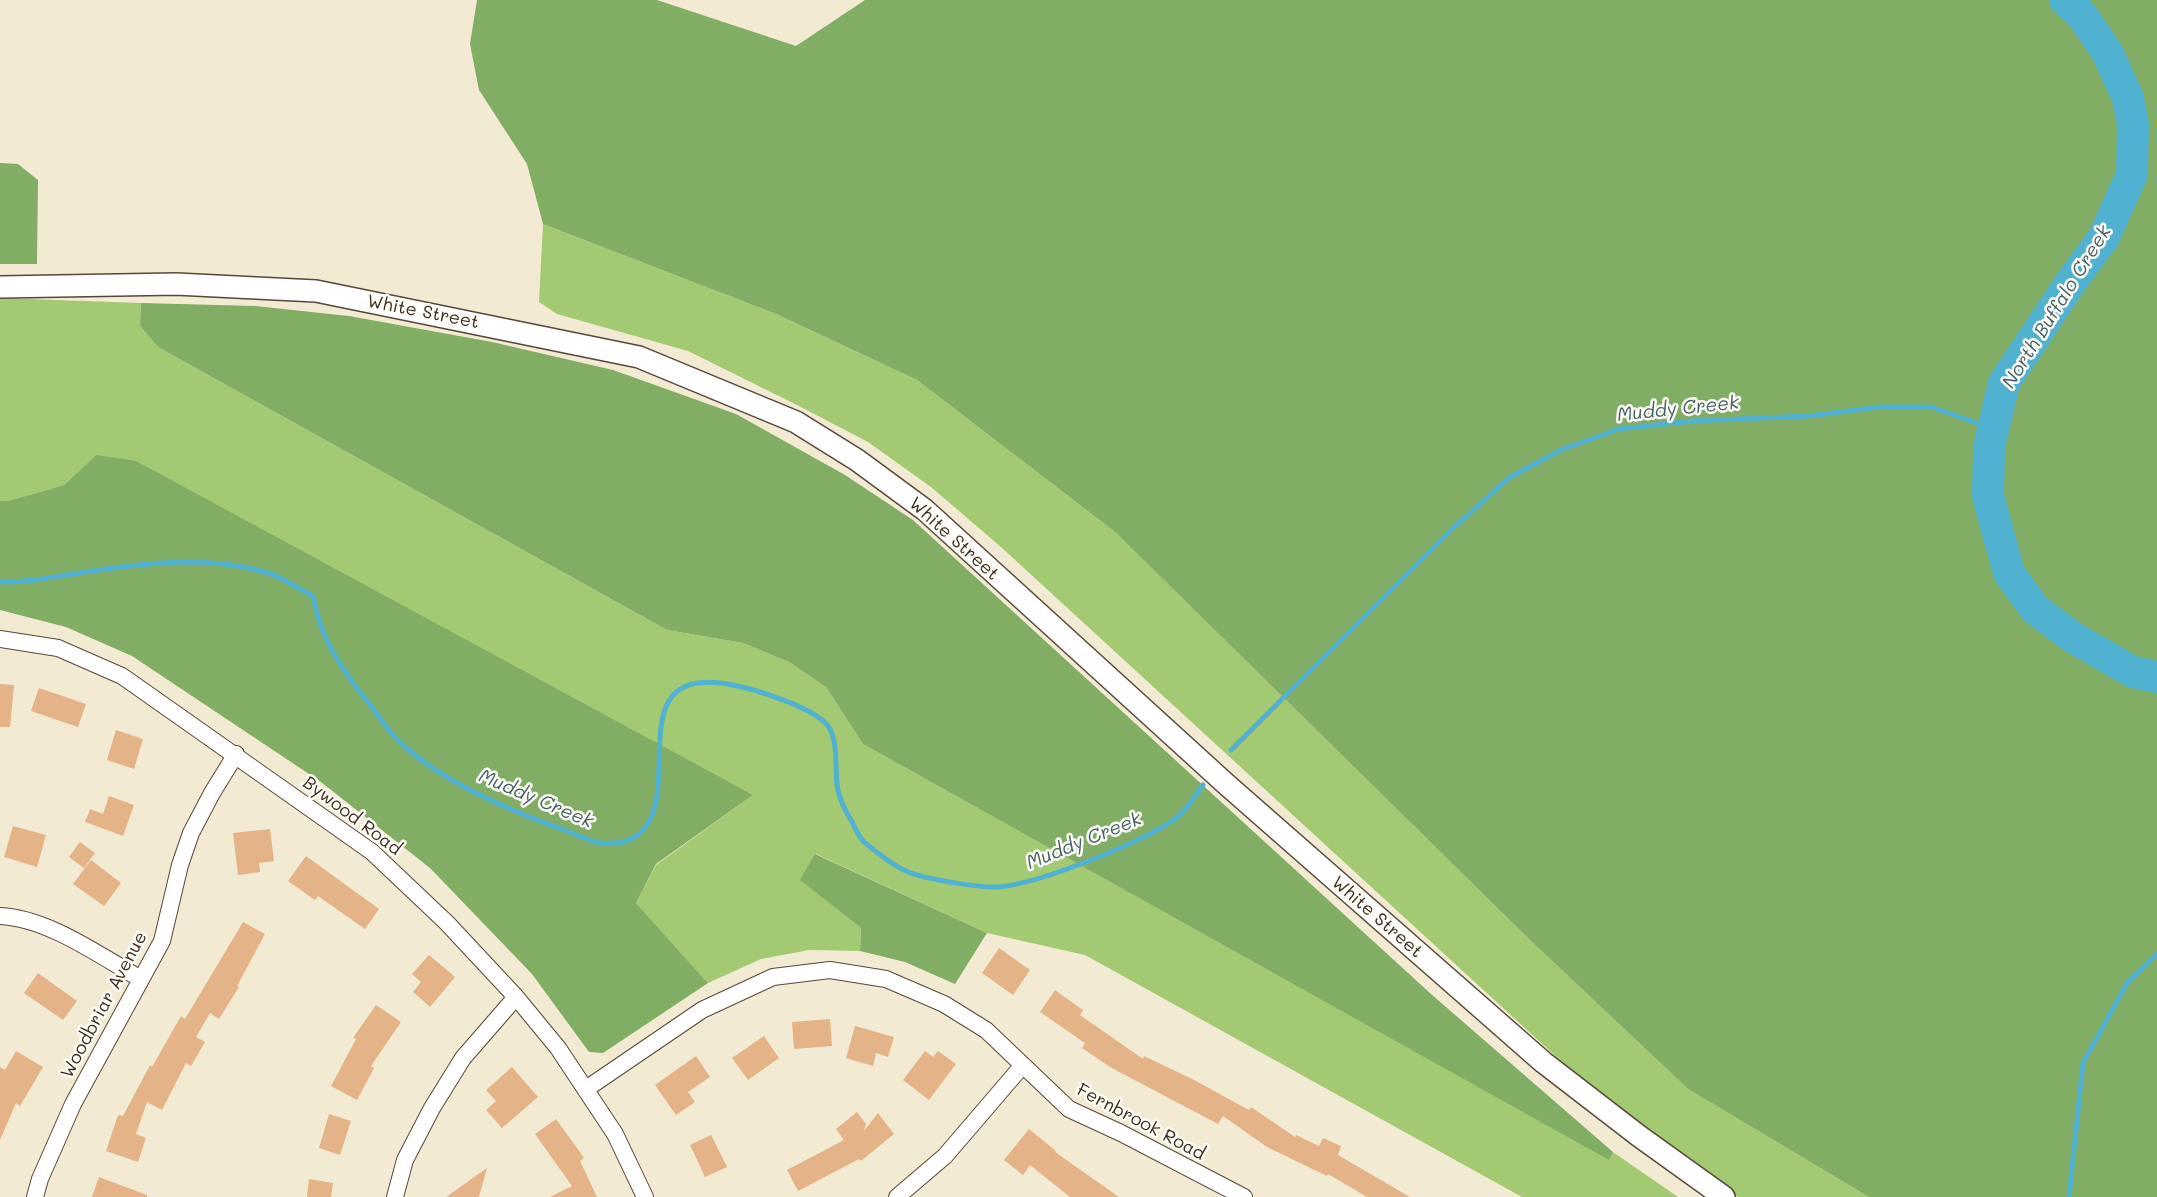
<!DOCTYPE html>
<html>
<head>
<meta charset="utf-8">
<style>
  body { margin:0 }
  canvas { display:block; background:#f3ead3 }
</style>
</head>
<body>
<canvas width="2157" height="1197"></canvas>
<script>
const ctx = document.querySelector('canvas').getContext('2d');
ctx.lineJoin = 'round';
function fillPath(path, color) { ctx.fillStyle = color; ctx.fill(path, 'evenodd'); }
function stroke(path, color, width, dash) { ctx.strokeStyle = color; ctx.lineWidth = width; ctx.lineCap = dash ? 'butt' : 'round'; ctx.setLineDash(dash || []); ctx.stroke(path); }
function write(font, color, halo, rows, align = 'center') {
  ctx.font = font + ' Mali,sans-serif'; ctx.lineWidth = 5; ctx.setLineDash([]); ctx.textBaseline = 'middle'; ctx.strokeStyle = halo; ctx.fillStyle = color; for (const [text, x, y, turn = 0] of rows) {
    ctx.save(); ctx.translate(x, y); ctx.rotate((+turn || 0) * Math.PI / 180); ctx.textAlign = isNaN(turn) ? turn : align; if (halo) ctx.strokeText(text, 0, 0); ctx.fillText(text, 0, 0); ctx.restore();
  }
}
fillPath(new Path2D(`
  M 543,224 L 776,314 L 917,380 L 1115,532 L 1531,941 L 1688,1089 L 1869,1197 L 1738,1197 L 1719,1184 L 1576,1075 L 1001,547 L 931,487 L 868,442 L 799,406 L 688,351 L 557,314 L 539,302 Z
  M 0,298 L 141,303 L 140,326 L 158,347 L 667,630 L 743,643 L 789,662 L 826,687 L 863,744 L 1609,1159 L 1613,1152 L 1678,1197 L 1522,1197 L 1085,955 L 987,933 L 816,854 L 801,880 L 861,928 L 860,951 L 809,950 L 761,959 L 708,983 L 636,903 L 656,865 L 753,795 L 96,455 L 64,485 L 8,501 L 0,501 Z`), '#a3c973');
fillPath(new Path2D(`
  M 477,0 L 657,0 L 796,46 L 865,0 L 2157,0 L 2157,1197 L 1869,1197 L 1688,1089 L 1531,941 L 1115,532 L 917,380 L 776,314 L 543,224 L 527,164 L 479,90 L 470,44 Z
  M 0,163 L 18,164 L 38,180 L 37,264 L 0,264 Z
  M 141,303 L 255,306 L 349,316 L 492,342 L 613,370 L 736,414 L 845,475 L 913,520 L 1431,994 L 1613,1152 L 1609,1160 L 863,744 L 826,687 L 789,662 L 743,643 L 667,630 L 158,347 L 140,326 Z
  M 96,455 L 136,461 L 753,795 L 656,864 L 636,903 L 708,983 L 603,1053 L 589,1052 L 532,974 L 430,868 L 321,782 L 132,656 L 66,627 L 0,610 L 0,501 L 8,501 L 64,485 Z
  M 815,854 L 987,933 L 955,984 L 905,962 L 860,951 L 861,928 L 800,880 Z`), '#82ad65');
stroke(new Path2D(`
  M 0,582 C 28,583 57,576 85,572 C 144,563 206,555 265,572 C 281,576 297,588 313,596 C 320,638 341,668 367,701 C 376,712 384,725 394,736 C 433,778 511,811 564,830 C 576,834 589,841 600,843 C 616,844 629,843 641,832 C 685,791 619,665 728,684 C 751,688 819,708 830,729 C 838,746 835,767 837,785 C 839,798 844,809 851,820 C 855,827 858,836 864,842 C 875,851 892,865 906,871 C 924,879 979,888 999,887 C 1041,883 1140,843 1175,819 C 1186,811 1195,796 1203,785
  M 1231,750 L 1451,530 L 1510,477 L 1563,449 L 1619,429 L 1693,421 L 1809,416 L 1879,407 L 1932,407 L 1993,429
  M 2069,1197 L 2083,1063 L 2127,983 L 2157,954`), '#51b1d0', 5);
stroke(new Path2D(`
  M 2065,0 L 2081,14 L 2107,52 L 2128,98 L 2133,125 L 2132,174 L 2104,237 L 2073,279 L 2004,383 L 1989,447 L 1988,496 L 2009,573 L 2035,609 L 2074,638 L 2133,672 L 2157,677`), '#51b1d0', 32);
fillPath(new Path2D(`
  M 0,684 L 14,685 L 10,727 L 0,727 Z
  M 39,688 L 86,704 L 78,727 L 31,711 Z
  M 116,730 L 143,739 L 134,769 L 107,760 Z
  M 109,796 L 134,805 L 123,836 L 85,822 L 90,809 L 103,814 Z
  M 13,826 L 46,835 L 37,867 L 4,857 Z
  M 270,829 L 274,861 L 259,863 L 260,872 L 238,875 L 233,833 Z
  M 80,842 L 95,853 L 84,868 L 69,857 Z
  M 306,856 L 379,909 L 365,929 L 318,896 L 315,900 L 288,881 Z
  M 91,860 L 121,883 L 104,906 L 73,884 Z
  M 243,922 L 265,934 L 237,986 L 239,987 L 219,1019 L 210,1013 L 196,1037 L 205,1042 L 191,1066 L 186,1063 L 162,1110 L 147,1102 L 136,1134 L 146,1138 L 138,1162 L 106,1151 L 118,1115 L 123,1116 L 150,1065 L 152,1067 L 181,1016 L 185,1019 Z
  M 999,948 L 1030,970 L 1013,995 L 982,973 Z
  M 429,955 L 455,977 L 430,1007 L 413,992 L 421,982 L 412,974 Z
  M 38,973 L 77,1001 L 63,1020 L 24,993 Z
  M 1055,990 L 1083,1010 L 1080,1015 L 1143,1059 L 1144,1056 L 1194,1080 L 1249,1110 L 1251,1107 L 1295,1137 L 1296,1135 L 1319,1146 L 1323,1138 L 1341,1146 L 1338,1155 L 1410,1197 L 1367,1197 L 1328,1174 L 1327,1176 L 1267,1147 L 1223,1116 L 1218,1124 L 1110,1067 L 1082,1048 L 1085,1043 L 1040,1012 Z
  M 376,1005 L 401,1022 L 371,1066 L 374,1068 L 357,1100 L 331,1086 L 356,1039 L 353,1038 Z
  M 830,1019 L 832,1046 L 794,1049 L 792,1022 Z
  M 855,1026 L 894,1037 L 888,1057 L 876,1053 L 873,1066 L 846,1058 Z
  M 764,1036 L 779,1058 L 748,1080 L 732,1058 Z
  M 16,1051 L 43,1067 L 20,1106 L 16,1103 L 0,1140 L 0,1067 L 5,1070 Z
  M 925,1051 L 933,1057 L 938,1051 L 956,1064 L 929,1100 L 903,1080 Z
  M 696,1056 L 710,1077 L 688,1092 L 695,1102 L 676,1115 L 655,1085 Z
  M 512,1067 L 538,1097 L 502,1128 L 486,1110 L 496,1101 L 486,1090 Z
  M 857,1112 L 866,1124 L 864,1131 L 878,1113 L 894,1134 L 861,1161 L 859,1159 L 798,1191 L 787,1170 L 844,1140 L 836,1129 Z
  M 329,1114 L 351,1121 L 340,1155 L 319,1148 Z
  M 556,1119 L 584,1158 L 580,1161 L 597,1197 L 550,1197 L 572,1186 L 535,1134 Z
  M 1029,1129 L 1056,1151 L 1055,1152 L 1119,1197 L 1070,1197 L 1030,1165 L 1023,1175 L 1004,1160 Z
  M 711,1135 L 727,1167 L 705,1177 L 690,1145 Z
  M 487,1168 L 479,1197 L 446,1197 Z
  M 99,1177 L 147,1195 L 147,1197 L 92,1197 Z
  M 309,1179 L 333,1183 L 331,1197 L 307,1197 Z`), '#e4b387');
const minor = new Path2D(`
  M 0,639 L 58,648 L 122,676 L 372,852 L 447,923 L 516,997 L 558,1048 L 615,1134 L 645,1197
  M 0,916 C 48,918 100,956 141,979
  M 586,1089 L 702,1010 L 773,977 L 830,970 L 886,979 L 944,1004 L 986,1030 L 1069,1109 L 1121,1133 L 1244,1197
  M 35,1197 L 40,1179 L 73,1104 L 162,941 L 180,865 L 191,833 L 212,793 L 236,754
  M 395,1197 L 405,1160 L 432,1108 L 463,1058 L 516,997
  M 897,1197 L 945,1156 L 1023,1065`);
const tertiary = new Path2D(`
  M 0,287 L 176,284 L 316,291 L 639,357 L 796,422 L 857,460 L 925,510 L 1226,784 L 1543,1062 L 1639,1136 L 1724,1197`);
stroke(minor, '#574739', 18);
stroke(tertiary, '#574739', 24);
stroke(minor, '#fff', 16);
stroke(tertiary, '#fff', 21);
write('18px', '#3b2a1e', '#fdfcf7', [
  ["White Street",423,312,11],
  ["White Street",954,539,42],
  ["Bywood Road",352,816,37],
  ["White Street",1377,917,41],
  ["Woodbriar Avenue",104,1005,-62],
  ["Fernbrook Road",1141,1122,28]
]);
write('italic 19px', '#446065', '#fdfcf7', [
  ["North Buffalo Creek",2057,307,-58],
  ["Muddy Creek",1678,409,-6],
  ["Muddy Creek",536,799,23],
  ["Muddy Creek",1084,841,-22]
]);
</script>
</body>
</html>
